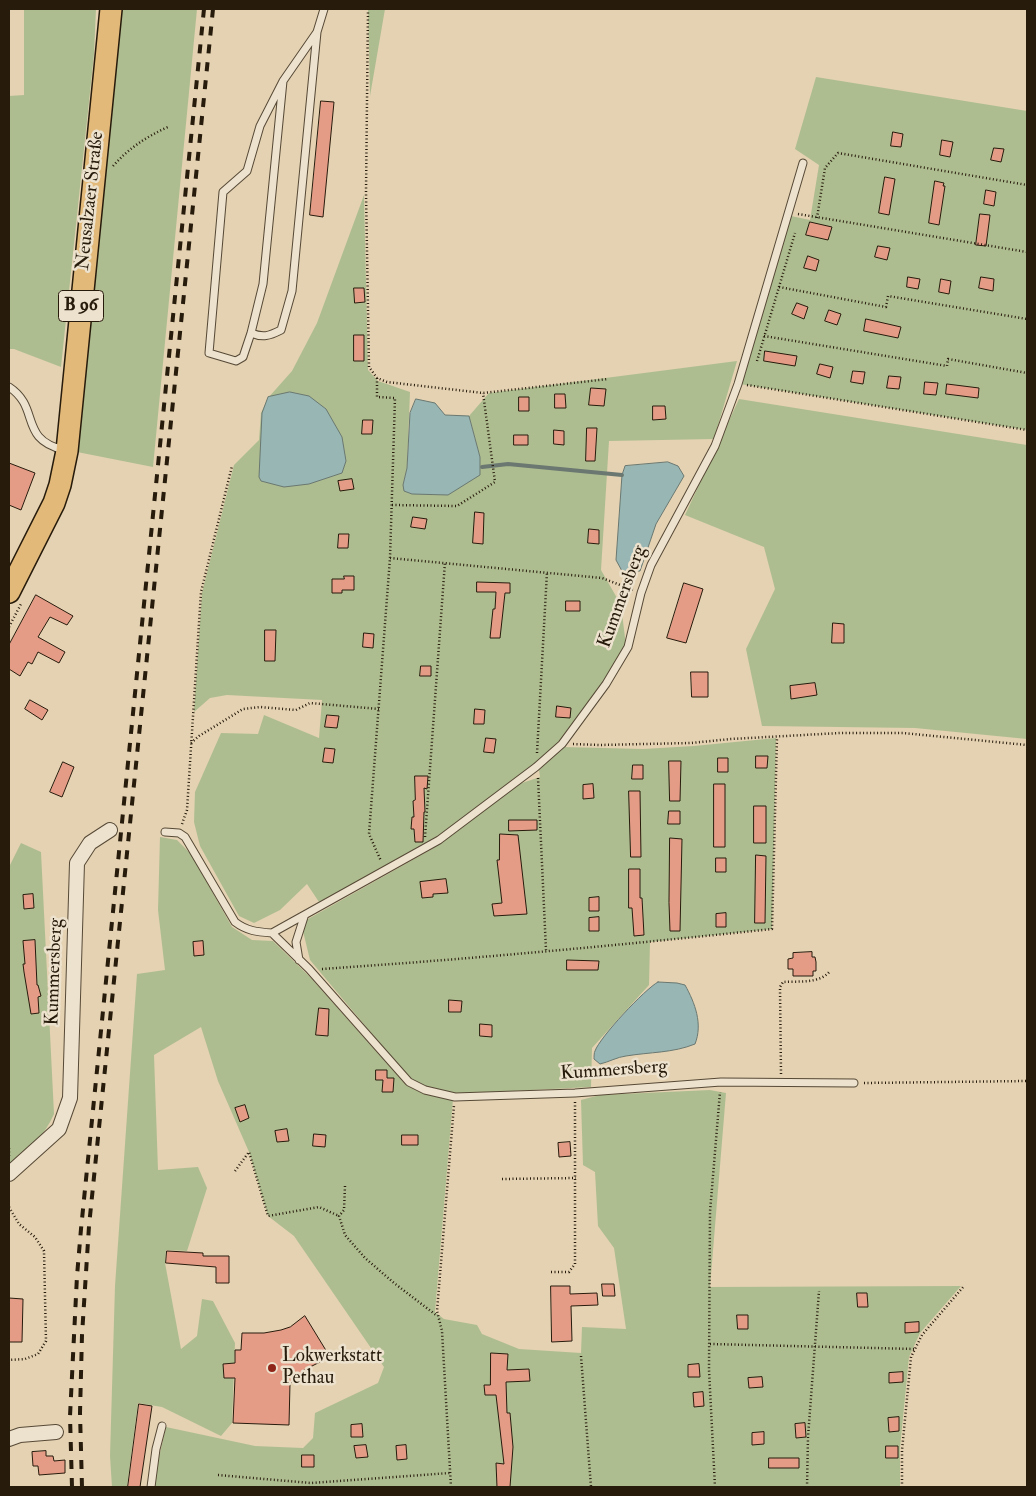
<!DOCTYPE html>
<html>
<head>
<meta charset="utf-8">
<style>
  body { margin:0 }
  #map { position:relative; width:1036px; height:1496px; overflow:hidden; background:#e4d2b2; font-family:"IM FELL Double Pica",serif }
  canvas { display:block }
  .frame { position:absolute; inset:0; border:10px solid #271b0c; pointer-events:none }
</style>
</head>
<body>
<div id="map">
<canvas width="1036" height="1496"></canvas>
<div class="frame"></div>
</div>
<script>
const ctx = document.querySelector('canvas').getContext('2d');
ctx.lineJoin = 'round';
function fillPath(path, color) { ctx.fillStyle = color; ctx.fill(path, 'evenodd'); }
function stroke(path, color, width, dash) { ctx.strokeStyle = color; ctx.lineWidth = width; ctx.lineCap = dash ? 'butt' : 'round'; ctx.setLineDash(dash || []); ctx.stroke(path); }
function write(font, color, halo, rows, align = 'center') {
  ctx.font = font + ' "IM FELL Double Pica",serif'; ctx.lineWidth = 5; ctx.setLineDash([]); ctx.textBaseline = 'middle'; ctx.strokeStyle = halo; ctx.fillStyle = color; for (const [text, x, y, turn = 0] of rows) {
    ctx.save(); ctx.translate(x, y); ctx.rotate((+turn || 0) * Math.PI / 180); ctx.textAlign = isNaN(turn) ? turn : align; if (halo) ctx.strokeText(text, 0, 0); ctx.fillText(text, 0, 0); ctx.restore();
  }
}
fillPath(new Path2D(`
  M 24,9 L 96,9 L 94,54 L 61,367 L 14,349 L 9,349 L 9,96 L 24,95 Z
  M 117,9 L 197,9 L 153,467 L 72,451 Z
  M 368,9 L 385,9 L 370,96 Z
  M 816,77 L 1027,111 L 1027,430 L 740,384 L 791,216 L 810,220 L 819,165 L 795,149 Z
  M 364,195 L 368,370 L 378,381 L 410,392 L 407,468 L 403,485 L 480,457 L 469,416 L 489,393 L 737,361 L 714,439 L 609,441 L 601,570 L 621,605 L 626,646 L 604,684 L 560,742 L 533,767 L 428,844 L 319,902 L 307,884 L 280,910 L 254,923 L 239,916 L 200,846 L 194,822 L 195,792 L 221,733 L 258,734 L 264,715 L 319,738 L 322,700 L 227,695 L 210,698 L 194,712 L 202,593 L 234,465 L 259,440 L 261,413 L 268,398 L 292,371 L 317,323 Z
  M 739,399 L 1027,445 L 1027,739 L 915,728 L 762,726 L 746,649 L 775,589 L 764,547 L 685,515 Z
  M 776,738 L 772,929 L 650,942 L 649,985 L 592,1048 L 591,1087 L 454,1094 L 424,1087 L 409,1078 L 310,960 L 301,923 L 432,849 L 519,784 L 540,777 L 539,770 L 563,747 L 643,749 L 694,746 Z
  M 160,837 L 177,840 L 191,854 L 232,927 L 252,940 L 273,941 L 310,977 L 406,1085 L 420,1092 L 453,1099 L 435,1312 L 444,1319 L 477,1325 L 482,1334 L 519,1349 L 581,1353 L 582,1327 L 626,1329 L 614,1248 L 598,1226 L 595,1172 L 583,1165 L 581,1100 L 600,1095 L 710,1090 L 726,1093 L 710,1287 L 961,1286 L 920,1333 L 909,1357 L 900,1448 L 900,1487 L 152,1487 L 166,1427 L 255,1446 L 303,1448 L 313,1438 L 315,1413 L 378,1383 L 384,1367 L 294,1236 L 268,1216 L 249,1152 L 218,1081 L 201,1027 L 154,1055 L 158,1170 L 198,1167 L 207,1188 L 187,1251 L 166,1250 L 165,1263 L 181,1349 L 197,1336 L 202,1299 L 213,1301 L 235,1343 L 232,1423 L 221,1436 L 162,1407 L 138,1403 L 127,1487 L 112,1487 L 110,1456 L 115,1286 L 137,974 L 165,970 L 158,910 Z
  M 21,843 L 41,852 L 54,1114 C 45,1134 29,1153 9,1164 L 9,867 Z`), '#aebd90');
const water = new Path2D(`
  M 290,392 L 309,396 L 326,409 L 342,437 L 346,461 L 342,473 L 309,484 L 284,487 L 261,481 L 259,477 L 262,413 L 268,397 Z
  M 416,399 L 435,403 L 445,415 L 469,416 L 480,457 L 480,475 L 448,495 L 412,494 L 404,491 L 403,485 L 407,468 L 410,413 Z
  M 668,462 L 678,466 L 684,476 L 656,524 L 640,571 L 622,571 L 616,560 L 622,475 L 625,466 Z
  M 658,982 L 677,983 L 685,985 C 695,1003 703,1024 695,1044 C 673,1053 650,1052 626,1056 C 617,1057 609,1062 600,1064 L 594,1059 C 594,1058 594,1052 595,1051 C 600,1037 645,989 658,982 Z`);
fillPath(water, '#97b6b4');
stroke(water, '#6a7871', 1);
stroke(new Path2D(`
  M 482,467 L 508,464 L 622,475`), '#6a7871', 4);
const building = new Path2D(`
  M 321,101 L 334,102 L 323,217 L 310,215 Z
  M 893,132 L 903,134 L 901,147 L 891,146 Z
  M 942,140 L 953,142 L 950,157 L 940,155 Z
  M 994,148 L 1004,149 L 1001,162 L 991,160 Z
  M 885,177 L 895,179 L 889,215 L 879,213 Z
  M 935,181 L 944,183 L 943,186 L 945,186 L 939,225 L 929,223 Z
  M 986,190 L 996,192 L 994,206 L 984,204 Z
  M 980,214 L 990,215 L 986,246 L 976,245 Z
  M 810,222 L 832,227 L 828,240 L 806,235 Z
  M 878,246 L 890,248 L 887,260 L 875,257 Z
  M 808,256 L 819,260 L 816,271 L 804,268 Z
  M 908,277 L 920,279 L 918,289 L 907,287 Z
  M 981,277 L 994,279 L 993,291 L 979,288 Z
  M 941,279 L 951,281 L 949,294 L 939,292 Z
  M 354,288 L 364,288 L 365,302 L 355,303 Z
  M 797,303 L 808,307 L 804,319 L 792,314 Z
  M 829,310 L 841,314 L 837,325 L 825,321 Z
  M 866,319 L 901,327 L 898,338 L 864,331 Z
  M 354,335 L 364,335 L 364,361 L 354,361 Z
  M 765,351 L 797,356 L 795,366 L 764,361 Z
  M 820,364 L 833,367 L 830,378 L 817,374 Z
  M 853,371 L 865,372 L 863,384 L 851,382 Z
  M 889,376 L 901,377 L 899,389 L 887,388 Z
  M 925,382 L 938,383 L 936,395 L 924,394 Z
  M 947,384 L 979,388 L 978,398 L 946,394 Z
  M 591,388 L 606,389 L 604,406 L 589,405 Z
  M 555,394 L 565,394 L 566,408 L 555,408 Z
  M 519,397 L 529,397 L 529,411 L 519,411 Z
  M 653,406 L 665,406 L 666,419 L 653,420 Z
  M 363,420 L 373,420 L 372,434 L 362,434 Z
  M 587,428 L 597,428 L 595,461 L 586,461 Z
  M 554,430 L 564,431 L 564,445 L 554,444 Z
  M 514,435 L 528,435 L 528,445 L 514,445 Z
  M 9,463 L 35,473 L 21,510 L 9,505 Z
  M 352,479 L 354,489 L 340,491 L 338,481 Z
  M 475,512 L 484,513 L 483,544 L 473,543 Z
  M 413,517 L 427,519 L 425,529 L 411,527 Z
  M 589,529 L 599,530 L 599,544 L 588,543 Z
  M 339,534 L 349,534 L 348,548 L 338,548 Z
  M 344,576 L 354,576 L 354,590 L 342,590 L 342,593 L 332,593 L 332,579 L 344,579 Z
  M 477,582 L 510,583 L 510,593 L 505,593 L 500,638 L 490,638 L 493,609 L 495,609 L 496,592 L 477,592 Z
  M 684,583 L 703,589 L 686,643 L 667,638 Z
  M 36,595 L 73,616 L 67,625 L 50,617 L 38,637 L 65,652 L 59,663 L 38,652 L 32,664 L 28,662 L 20,676 L 9,669 L 9,645 Z
  M 566,601 L 580,601 L 580,611 L 566,611 Z
  M 833,623 L 844,624 L 844,643 L 832,643 Z
  M 265,630 L 276,630 L 275,661 L 265,661 Z
  M 364,633 L 374,634 L 373,648 L 363,647 Z
  M 421,666 L 431,666 L 431,676 L 420,676 Z
  M 691,672 L 708,672 L 708,697 L 692,697 Z
  M 815,683 L 817,695 L 791,699 L 790,686 Z
  M 30,700 L 48,710 L 42,720 L 25,709 Z
  M 557,706 L 571,708 L 570,718 L 556,717 Z
  M 475,709 L 485,710 L 484,724 L 474,724 Z
  M 327,715 L 339,716 L 337,728 L 325,727 Z
  M 486,738 L 496,739 L 494,753 L 484,752 Z
  M 325,748 L 335,749 L 333,763 L 323,762 Z
  M 756,756 L 768,756 L 767,768 L 756,768 Z
  M 718,758 L 728,758 L 728,772 L 718,772 Z
  M 669,761 L 681,761 L 680,801 L 670,801 Z
  M 63,762 L 74,767 L 62,797 L 50,792 Z
  M 633,765 L 643,765 L 643,779 L 632,779 Z
  M 415,776 L 428,776 L 427,789 L 424,788 L 425,812 L 424,812 L 423,842 L 415,842 L 414,829 L 411,829 L 412,817 L 414,817 L 413,801 L 415,800 Z
  M 593,784 L 594,798 L 583,799 L 583,785 Z
  M 714,784 L 725,784 L 725,847 L 714,847 Z
  M 629,791 L 640,791 L 641,857 L 631,857 Z
  M 754,806 L 766,806 L 766,843 L 754,843 Z
  M 669,811 L 680,811 L 680,824 L 668,824 Z
  M 509,820 L 537,820 L 537,830 L 509,831 Z
  M 500,834 L 518,835 L 527,914 L 494,916 L 492,904 L 502,903 L 497,860 L 499,860 Z
  M 670,838 L 682,839 L 680,931 L 670,931 L 669,903 Z
  M 756,855 L 766,856 L 765,923 L 755,923 Z
  M 716,858 L 726,858 L 726,872 L 716,872 Z
  M 629,869 L 640,869 L 640,898 L 642,898 L 644,935 L 634,936 L 632,908 L 629,908 Z
  M 446,879 L 448,893 L 433,894 L 433,897 L 422,898 L 420,882 Z
  M 33,894 L 34,908 L 24,909 L 23,895 Z
  M 599,897 L 599,911 L 589,911 L 589,898 Z
  M 726,913 L 726,927 L 716,927 L 716,914 Z
  M 599,917 L 599,931 L 589,931 L 589,918 Z
  M 35,940 L 37,985 L 38,985 L 41,996 L 38,997 L 39,1013 L 31,1014 L 24,972 L 23,964 L 25,964 L 23,941 Z
  M 203,941 L 204,955 L 194,956 L 193,942 Z
  M 812,952 L 812,957 L 815,957 L 816,962 L 816,971 L 813,971 L 813,976 L 793,976 L 793,969 L 788,969 L 788,959 L 793,958 L 793,953 Z
  M 567,960 L 599,961 L 598,970 L 567,970 Z
  M 449,1000 L 462,1001 L 461,1012 L 449,1012 Z
  M 319,1008 L 329,1009 L 328,1036 L 316,1035 Z
  M 480,1024 L 492,1025 L 492,1037 L 480,1036 Z
  M 376,1070 L 387,1070 L 387,1078 L 394,1078 L 393,1092 L 382,1092 L 383,1080 L 376,1080 Z
  M 245,1105 L 249,1118 L 240,1122 L 235,1108 Z
  M 287,1129 L 289,1141 L 277,1142 L 275,1131 Z
  M 314,1134 L 326,1135 L 325,1147 L 313,1146 Z
  M 402,1135 L 418,1135 L 418,1145 L 402,1145 Z
  M 570,1142 L 571,1156 L 559,1157 L 558,1143 Z
  M 167,1251 L 203,1253 L 203,1256 L 229,1256 L 229,1283 L 216,1283 L 216,1267 L 166,1263 Z
  M 602,1284 L 614,1284 L 615,1296 L 603,1296 Z
  M 551,1286 L 570,1286 L 570,1294 L 597,1293 L 598,1305 L 571,1306 L 572,1341 L 552,1342 Z
  M 857,1293 L 867,1293 L 868,1307 L 858,1307 Z
  M 9,1298 L 23,1299 L 22,1342 L 9,1342 Z
  M 737,1315 L 748,1315 L 748,1329 L 738,1329 Z
  M 305,1316 L 330,1357 L 302,1371 L 305,1379 L 290,1383 L 289,1425 L 233,1423 L 235,1378 L 224,1378 L 223,1364 L 235,1363 L 235,1350 L 241,1350 L 242,1333 L 264,1333 L 281,1330 L 290,1327 Z
  M 919,1322 L 919,1332 L 905,1333 L 905,1323 Z
  M 491,1353 L 508,1354 L 507,1370 L 529,1369 L 530,1381 L 506,1382 L 507,1413 L 510,1413 L 513,1447 L 510,1487 L 497,1487 L 496,1463 L 504,1464 L 496,1395 L 485,1395 L 484,1385 L 490,1385 Z
  M 699,1364 L 700,1377 L 688,1377 L 688,1365 Z
  M 903,1372 L 903,1382 L 889,1383 L 889,1373 Z
  M 762,1377 L 763,1387 L 749,1388 L 748,1378 Z
  M 703,1392 L 704,1406 L 694,1407 L 693,1393 Z
  M 139,1404 L 152,1406 L 140,1487 L 128,1487 Z
  M 899,1417 L 899,1431 L 889,1432 L 888,1418 Z
  M 805,1423 L 806,1437 L 796,1438 L 795,1424 Z
  M 362,1424 L 363,1437 L 351,1437 L 351,1425 Z
  M 764,1432 L 764,1444 L 752,1445 L 752,1433 Z
  M 366,1445 L 368,1457 L 356,1458 L 354,1446 Z
  M 406,1445 L 407,1459 L 397,1460 L 396,1446 Z
  M 886,1446 L 898,1446 L 898,1458 L 886,1458 Z
  M 46,1451 L 46,1456 L 53,1456 L 54,1461 L 65,1460 L 65,1473 L 39,1475 L 38,1466 L 33,1466 L 32,1452 Z
  M 302,1455 L 314,1455 L 314,1467 L 302,1467 Z
  M 769,1458 L 799,1458 L 799,1468 L 769,1468 Z`);
fillPath(building, '#e59c87');
stroke(building, '#271b0c', 1);
const lane = new Path2D(`
  M 283,81 L 260,126 L 247,171 L 223,192 L 209,353 L 236,361 L 243,357 L 251,333 C 263,338 269,336 281,330 L 292,291 L 317,32
  M 251,333 L 263,284 L 283,81 L 317,32 L 324,9
  M 9,387 C 41,408 18,439 64,450
  M 165,832 L 179,833 L 185,837 L 235,922 C 247,931 257,932 272,933 L 439,840 L 536,767 L 562,744 L 606,684 L 628,647 L 641,593 L 651,565 L 715,446 L 738,384 L 803,163
  M 272,933 L 309,969 L 409,1082 L 425,1090 L 455,1097 L 575,1093 L 721,1082 L 854,1083
  M 299,960 L 296,942 L 304,917
  M 151,1487 L 156,1449 L 162,1426`);
const street = new Path2D(`
  M 9,1174 L 59,1129 L 70,1098 L 77,863 L 90,843 L 110,830
  M 9,1439 L 20,1435 L 56,1432`);
const primary = new Path2D(`
  M 9,592 L 54,503 L 60,485 L 67,451 L 111,9`);
stroke(lane, '#564936', 9);
stroke(street, '#564936', 16);
stroke(primary, '#271b0c', 24);
stroke(new Path2D(`
  M 368,9 L 366,193 L 369,367 L 377,378 L 387,382 L 483,393 L 608,379
  M 113,166 C 129,148 146,137 168,127
  M 798,214 L 1027,252
  M 817,218 L 825,168 L 838,153 L 1027,185
  M 779,287 L 886,307 L 888,296 L 1027,319
  M 764,336 L 947,366 L 948,359 L 1027,373
  M 757,361 L 795,233
  M 377,378 L 377,397 L 395,398 L 390,558 L 369,834 L 381,861
  M 747,385 L 1027,430
  M 392,505 L 457,506 L 495,482 L 483,393
  M 390,558 L 602,578 L 633,590
  M 9,627 L 21,604
  M 191,743 L 199,736 L 243,709 L 260,707 L 296,710 L 310,703 L 379,709
  M 573,744 L 599,745 L 691,743 L 731,739 L 840,733 L 903,733 L 1027,745
  M 537,753 L 547,572
  M 538,778 L 546,950
  M 182,824 L 187,810 L 201,592 L 232,466
  M 425,837 L 445,562
  M 322,969 C 472,959 622,945 772,929 L 777,737
  M 781,1074 L 780,987 L 783,982 C 798,981 820,984 830,971
  M 864,1083 L 1027,1081
  M 9,1148 L 9,1156
  M 235,1171 L 249,1152 L 268,1216 L 319,1207 L 339,1216
  M 502,1179 L 576,1178
  M 345,1186 L 344,1210 L 339,1216 L 345,1235 L 365,1258 L 394,1283 L 436,1315
  M 9,1207 L 19,1224 L 35,1237 L 44,1251 L 46,1341 L 38,1354 L 25,1359 L 9,1360
  M 551,1272 L 569,1272 L 575,1264 L 575,1102
  M 710,1344 L 915,1349
  M 581,1356 L 591,1487
  M 218,1475 L 311,1483 L 450,1473
  M 451,1487 L 442,1331 L 437,1311 L 454,1105
  M 715,1487 L 709,1370 L 710,1212 L 720,1092
  M 807,1487 L 808,1437 L 819,1291
  M 902,1487 L 902,1450 L 911,1357 L 922,1335 L 964,1286`), '#271b0c', 2.5, [1, 2.5]);
stroke(lane, '#ede2cd', 7);
stroke(street, '#ede2cd', 14);
stroke(primary, '#e2b979', 21);
stroke(new Path2D(`
  M 72,1487 L 70,1416 L 77,1276 L 81,1229 L 204,9
  M 82,1487 L 80,1413 L 82,1335 L 89,1226 L 213,9`), '#271b0c', 4, [9, 9]);
for (const [x, y, r, color] of [
  [272,1368,5,"#8f2418"]
]) { const dot = new Path2D(); dot.arc(x, y, r, 0, 2 * Math.PI); ctx.fillStyle = color; ctx.fill(dot); stroke(dot, '#ede2cd', 2); }
for (const [x, y, w] of [
  [81,306,45]
]) { const box = new Path2D(); box.roundRect(x - w / 2, y - 15.5, w, 31, 4); ctx.fillStyle = '#ede2cd'; ctx.fill(box); stroke(box, '#271b0c', 1); }
write('bold 18px', '#271b0c', null, [
  ["B 96",81,306]
]);
write('19px', '#271b0c', '#ede2cd', [
  ["Neusalzaer Straße",91,201,-84],
  ["Kummersberg",623,597,-70],
  ["Kummersberg",55,972,-88],
  ["Kummersberg",614,1071,-4]
]);
write('19px', '#271b0c', '#ede2cd', [
  ["Lokwerkstatt",282,1357],
  ["Pethau",282,1379]
], 'left');
</script>
</body>
</html>
